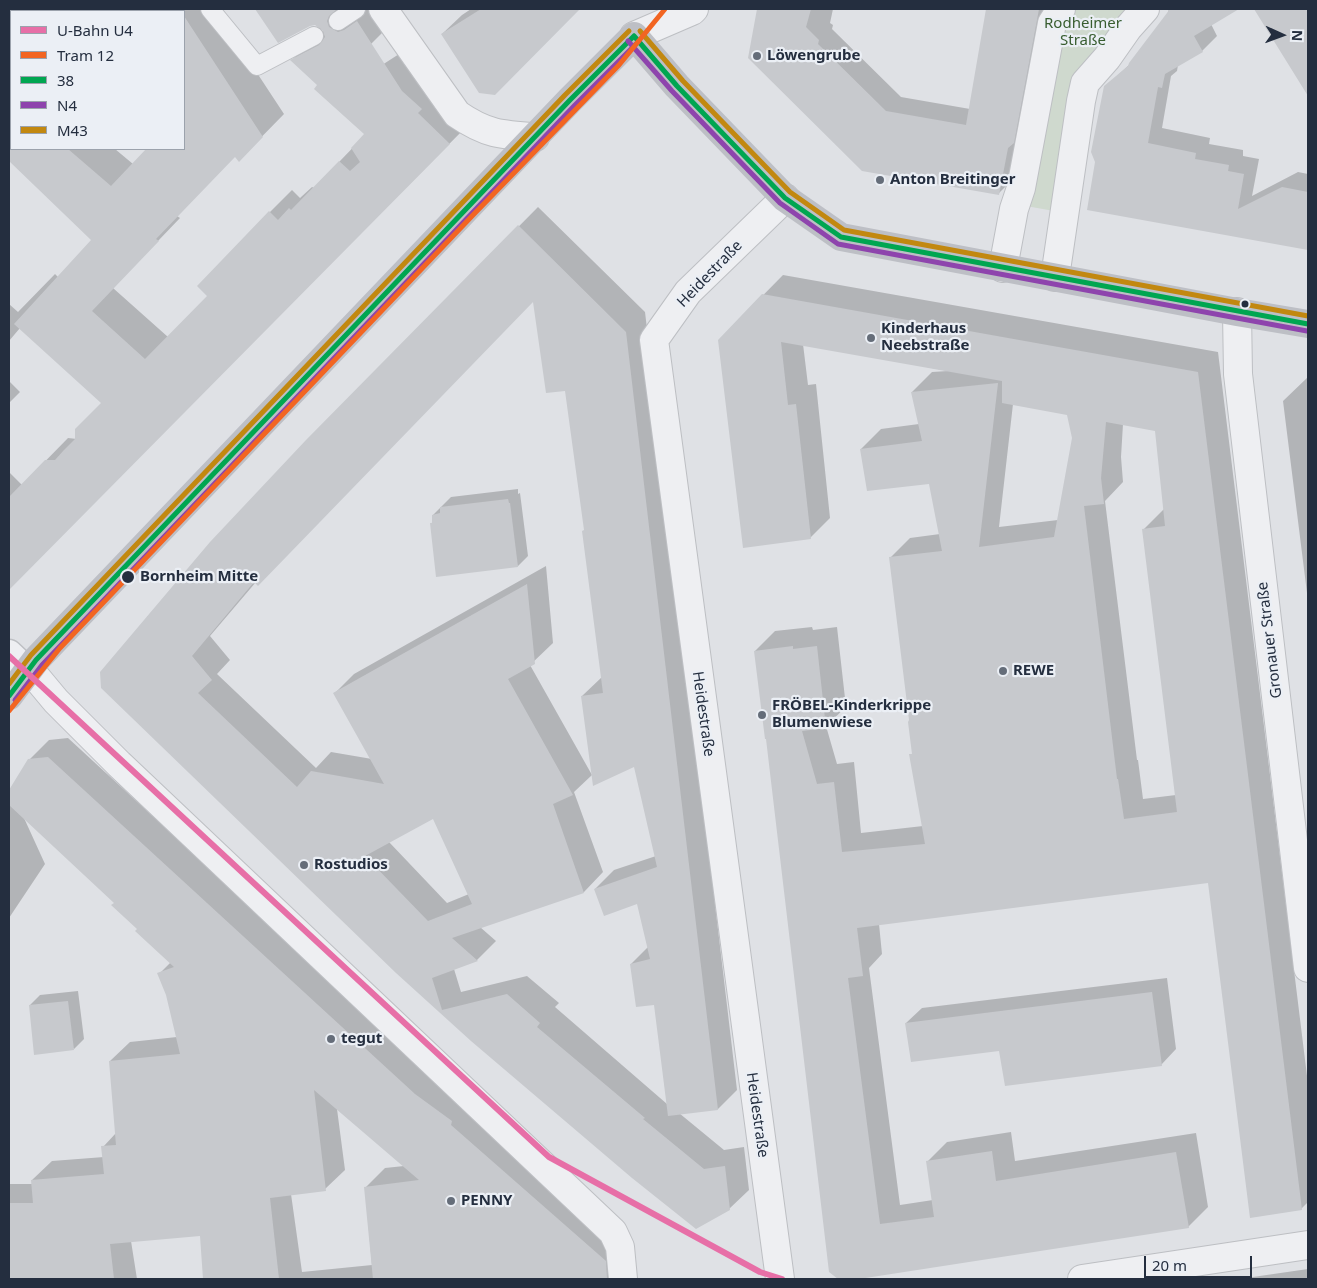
<!DOCTYPE html>
<html>
<head>
<meta charset="utf-8">
<style>
  body { margin:0 }
  #map { position:relative; width:1317px; height:1288px; overflow:hidden; background:#dfe1e5; font-family:"Noto Sans",sans-serif }
  canvas { display:block }
  .frame { position:absolute; inset:0; border:10px solid #242e3f; pointer-events:none }
  .legend { position:absolute; left:10px; top:10px; width:175px; height:140px; box-sizing:border-box; background:#ebeff5; border:1px solid #9ba2ac; margin:0; padding:6px 9px; list-style:none; font-size:15px; color:#242e3f }
  .legend li { display:flex; align-items:center; gap:10px; height:25px }
  .legend b { width:25px; border:1px solid #9ba2ac }
  .north { position:absolute; left:1257px; top:10px; width:50px; height:50px; -webkit-text-stroke:4px #ebeff5; paint-order:stroke; rotate:92deg; font-size:14px; font-weight:700; line-height:20px; text-align:center; color:#242e3f }
  .north::after { content:''; display:block; margin:auto; width:18px; height:22px; background:#242e3f; clip-path:polygon(50% 0,100% 100%,50% 72%,0 100%) }
  .scale { position:absolute; left:1144px; top:1256px; width:108px; height:22px; box-sizing:border-box; border:2px solid #242e3f; border-top:0; padding-left:6px; font-size:15px; line-height:18px; white-space:nowrap; color:#242e3f; -webkit-text-stroke:4px #ebeff5; paint-order:stroke }
</style>
</head>
<body>
<div id="map">
<canvas width="1317" height="1288"></canvas>
<div class="frame"></div>
<ul class="legend">
<li><b style="height:6px;background:#e76fa7"></b>U-Bahn U4</li>
<li><b style="height:6px;background:#f26522"></b>Tram 12</li>
<li><b style="height:6px;background:#00a651"></b>38</li>
<li><b style="height:6px;background:#8e44ad"></b>N4</li>
<li><b style="height:6px;background:#c28810"></b>M43</li>
</ul>
<div class="north">N</div>
<div class="scale">20 m</div>
</div>
<script>
const ctx = document.querySelector('canvas').getContext('2d');
ctx.lineJoin = 'round';
function fillPath(path, color) { ctx.fillStyle = color; ctx.fill(path, 'evenodd'); }
function stroke(path, color, width, dash) { ctx.strokeStyle = color; ctx.lineWidth = width; ctx.lineCap = dash ? 'butt' : 'round'; ctx.setLineDash(dash || []); ctx.stroke(path); }
function write(font, color, halo, rows, align = 'center') {
  ctx.font = font + ' "Noto Sans",sans-serif'; ctx.lineWidth = 4.5; ctx.setLineDash([]); ctx.textBaseline = 'middle'; ctx.strokeStyle = halo; ctx.fillStyle = color; for (const [text, x, y, turn = 0] of rows) {
    ctx.save(); ctx.translate(x, y); ctx.rotate((+turn || 0) * Math.PI / 180); ctx.textAlign = isNaN(turn) ? turn : align; if (halo) ctx.strokeText(text, 0, 0); ctx.fillText(text, 0, 0); ctx.restore();
  }
}
fillPath(new Path2D(`
  M 1069,9 L 1130,9 L 1120,23 L 1054,211 L 1026,206 Z`), '#cfd9ce');
fillPath(new Path2D(`
  M 83,9 L 215,9 L 284,114 L 239,160 L 235,156 L 177,216 L 180,218 L 113,288 L 168,337 L 208,296 L 199,286 L 270,212 L 292,190 L 300,198 L 312,187 L 314,188 L 366,134 L 354,83 L 410,47 L 472,121 L 11,586 L 9,586 L 9,472 L 22,485 L 68,438 L 77,439 L 103,403 L 20,328 L 9,341 L 9,304 L 18,312 L 55,274 L 58,277 L 93,240 L 9,160 L 9,70 L 11,73 L 11,149 L 115,149 L 133,164 L 148,149 L 184,149 L 184,11 L 81,11 Z
  M 258,9 L 394,9 L 399,16 L 325,90 L 292,60 L 319,33 L 325,30 L 315,24 L 309,25 L 279,41 Z
  M 471,9 L 579,9 L 494,93 L 442,34 L 462,15 Z
  M 759,9 L 833,9 L 830,23 L 833,25 L 832,29 L 901,97 L 970,109 L 988,9 L 1050,9 L 1013,179 L 998,194 L 749,58 Z
  M 1169,9 L 1237,9 L 1211,24 L 1217,36 L 1202,51 L 1178,65 L 1177,71 L 1171,76 L 1162,128 L 1210,138 L 1209,144 L 1243,150 L 1243,156 L 1259,159 L 1252,196 L 1298,172 L 1308,174 L 1308,249 L 1088,209 L 1097,162 L 1105,87 L 1130,64 L 1167,15 Z
  M 1255,9 L 1308,9 L 1308,75 L 1303,67 L 1294,72 Z
  M 538,207 L 645,312 L 737,1090 L 718,1109 L 679,1113 L 724,1150 L 744,1147 L 749,1190 L 729,1209 L 471,1040 L 102,688 L 148,618 L 147,617 L 259,492 L 356,391 ZM 534,300 L 567,389 L 585,529 L 602,677 L 582,696 L 635,766 L 656,856 L 614,870 L 595,889 L 638,902 L 648,947 L 631,964 L 655,1003 L 667,1104 L 555,1007 L 559,1003 L 527,976 L 461,992 L 454,969 L 477,960 L 496,941 L 480,927 L 584,892 L 603,872 L 574,792 L 592,775 L 530,665 L 553,643 L 546,566 L 354,674 L 335,693 L 372,759 L 331,752 L 316,768 L 217,674 L 230,660 L 210,636 L 256,582 ZM 434,817 L 469,894 L 447,903 L 389,842 Z
  M 783,275 L 1218,352 L 1308,1084 L 1308,1202 L 1301,1209 L 1210,882 L 879,924 L 882,954 L 869,968 L 900,1205 L 933,1200 L 927,1162 L 947,1142 L 1011,1132 L 1015,1161 L 1196,1133 L 1208,1207 L 1188,1227 L 851,1279 L 840,1279 L 830,1271 L 768,738 L 755,651 L 775,631 L 812,627 L 813,630 L 837,627 L 846,707 L 826,726 L 837,764 L 854,762 L 861,833 L 923,826 L 911,755 L 913,752 L 910,720 L 890,558 L 910,538 L 940,534 L 930,482 L 861,449 L 881,429 L 919,424 L 912,392 L 932,372 L 948,371 L 803,344 L 808,385 L 816,384 L 830,518 L 810,538 L 719,340 ZM 1013,404 L 1068,414 L 1073,438 L 1058,520 L 999,527 ZM 1123,424 L 1156,430 L 1164,509 L 1144,529 L 1176,795 L 1143,799 L 1138,760 L 1137,760 L 1105,501 L 1123,482 L 1121,457 Z
  M 1308,377 L 1308,601 L 1283,401 Z
  M 9,381 L 20,392 L 9,403 Z
  M 518,489 L 518,494 L 520,493 L 528,556 L 518,566 L 431,524 L 433,521 L 433,515 L 451,497 Z
  M 68,738 L 434,1075 L 625,1241 L 616,1279 L 204,1279 L 201,1235 L 131,1241 L 137,1279 L 9,1279 L 9,1184 L 33,1184 L 32,1180 L 52,1161 L 104,1157 L 103,1147 L 116,1133 L 110,1061 L 130,1042 L 177,1037 L 167,994 L 159,974 L 171,962 L 115,903 L 24,818 L 45,864 L 9,918 L 9,793 L 29,760 L 49,740 ZM 337,1109 L 404,1166 L 385,1168 L 365,1188 L 372,1265 L 302,1272 L 291,1194 L 325,1189 L 345,1170 Z
  M 1167,978 L 1176,1049 L 1161,1065 L 1000,1050 L 906,1023 L 922,1008 Z
  M 78,991 L 84,1039 L 74,1049 L 30,1005 L 40,995 Z
  M 1308,1269 L 1308,1279 L 1239,1279 Z`), '#0003');
fillPath(new Path2D(`
  M 255,9 L 337,9 L 329,16 L 327,21 L 329,27 L 338,32 L 344,30 L 357,21 L 402,91 L 422,109 L 418,113 L 450,144 L 9,590 L 9,497 L 45,460 L 55,460 L 64,450 L 75,439 L 75,429 L 101,403 L 14,324 L 91,240 L 9,161 L 9,149 L 68,149 L 111,186 L 146,149 L 184,149 L 184,16 L 263,137 L 239,162 L 235,157 L 156,239 L 159,241 L 92,311 L 145,359 L 207,296 L 197,286 L 269,211 L 278,220 L 289,208 L 291,210 L 339,161 L 350,171 L 360,162 L 351,148 L 364,134 L 314,89 L 317,85 L 290,60 L 319,45 L 325,37 L 323,31 L 315,25 L 310,26 L 278,43 Z
  M 481,9 L 580,9 L 495,95 L 479,93 L 441,34 Z
  M 757,9 L 811,9 L 806,27 L 819,40 L 818,44 L 886,111 L 966,125 L 986,9 L 1039,9 L 1014,143 L 1008,148 L 999,195 L 862,171 L 748,58 Z
  M 1170,9 L 1239,9 L 1194,36 L 1203,52 L 1165,74 L 1162,88 L 1158,87 L 1148,143 L 1196,153 L 1195,159 L 1229,165 L 1228,171 L 1244,174 L 1238,209 L 1282,187 L 1308,192 L 1308,250 L 1087,210 L 1095,162 L 1091,152 L 1104,86 L 1128,66 L 1129,63 Z
  M 1254,9 L 1308,9 L 1308,96 Z
  M 518,225 L 626,332 L 718,1110 L 668,1116 L 654,1005 L 636,1007 L 630,964 L 650,959 L 637,904 L 604,916 L 594,889 L 657,867 L 634,767 L 593,786 L 581,696 L 603,693 L 582,531 L 584,530 L 565,391 L 546,393 L 533,302 L 258,586 L 254,582 L 192,656 L 212,680 L 198,693 L 297,787 L 311,771 L 384,784 L 333,693 L 527,584 L 535,664 L 508,679 L 573,795 L 553,804 L 584,893 L 452,938 L 478,961 L 432,978 L 442,1010 L 507,994 L 540,1023 L 537,1027 L 645,1118 L 643,1119 L 704,1169 L 725,1166 L 730,1210 L 696,1229 L 632,1178 L 471,1041 L 396,973 L 101,688 L 100,672 L 210,542 L 306,440 ZM 433,819 L 472,904 L 428,921 L 365,856 Z
  M 762,294 L 1198,372 L 1302,1210 L 1250,1218 L 1208,883 L 857,928 L 863,976 L 848,978 L 880,1224 L 934,1217 L 926,1161 L 992,1151 L 996,1181 L 1176,1152 L 1189,1228 L 859,1279 L 838,1279 L 829,1272 L 766,739 L 765,739 L 754,651 L 793,646 L 793,649 L 817,646 L 826,728 L 802,731 L 817,784 L 834,782 L 842,852 L 925,844 L 909,754 L 912,754 L 908,722 L 909,720 L 889,557 L 942,551 L 929,484 L 867,491 L 860,449 L 922,441 L 911,392 L 998,383 L 979,547 L 1054,537 L 1072,438 L 1067,415 L 1002,403 L 1002,381 L 781,342 L 788,405 L 796,404 L 811,539 L 743,548 L 718,340 ZM 1106,422 L 1155,431 L 1165,526 L 1142,529 L 1177,812 L 1124,819 L 1118,779 L 1117,779 L 1084,506 L 1104,504 L 1101,478 Z
  M 508,499 L 509,503 L 510,503 L 518,567 L 436,577 L 430,523 L 432,523 L 432,515 L 440,513 L 440,507 Z
  M 48,757 L 415,1094 L 452,1121 L 451,1125 L 606,1261 L 607,1279 L 373,1279 L 364,1187 L 419,1180 L 314,1090 L 326,1191 L 270,1198 L 279,1279 L 203,1279 L 200,1236 L 110,1244 L 114,1279 L 9,1279 L 9,1203 L 33,1203 L 31,1180 L 104,1174 L 101,1146 L 116,1145 L 109,1061 L 180,1054 L 166,995 L 157,973 L 174,967 L 135,931 L 137,929 L 111,905 L 114,903 L 9,805 L 9,790 L 28,759 Z
  M 1152,992 L 1162,1066 L 1005,1086 L 999,1051 L 911,1062 L 905,1023 Z
  M 68,1001 L 74,1050 L 34,1055 L 29,1005 Z`), '#c7c9cd');
const service = new Path2D(`
  M 210,9 L 257,66 L 314,36
  M 338,21 L 356,9`);
const pedestrian = new Path2D(`
  M 9,653 L 28,671`);
const minor = new Path2D(`
  M 383,9 L 457,114 C 486,134 501,135 535,137
  M 1003,268 L 1014,209 L 1021,188 L 1052,23 L 1061,9
  M 1055,277 L 1081,101 L 1085,83 L 1107,58 L 1128,28 L 1145,9
  M 1237,312 L 1238,374 L 1308,968
  M 28,671 L 36,677 L 56,701 L 119,764 L 613,1232 L 620,1247 L 623,1279
  M 780,1279 L 654,340 L 688,292 L 785,198
  M 1082,1279 L 1308,1245`);
const tertiary = new Path2D(`
  M 634,36 L 692,11 L 694,9`);
stroke(service, '#bdbfc3', 20);
stroke(pedestrian, '#bdbfc3', 29);
stroke(minor, '#bdbfc3', 30);
stroke(tertiary, '#bdbfc3', 30);
stroke(service, '#eeeff2', 18);
stroke(pedestrian, '#eeeff2', 26);
stroke(minor, '#eeeff2', 28);
stroke(tertiary, '#eeeff2', 28);
stroke(new Path2D(`
  M 9,696 L 36,660 L 570,100 L 634,36 L 677,86 L 785,198 L 841,237 L 1237,312 L 1308,324`), '#bdbfc5', 28);
stroke(new Path2D(`
  M 634,36 L 677,86 L 785,198 L 841,237 L 1308,324
  M 9,696 L 36,660 L 570,100 L 634,36`), '#00a651', 5);
stroke(new Path2D(`
  M 628,41 L 672,91 L 780,203 L 838,244 L 1307,331
  M 15,700 L 42,665 L 575,105 L 639,41`), '#8e44ad', 5);
stroke(new Path2D(`
  M 640,31 L 683,81 L 790,192 L 844,230 L 1308,316
  M 9,684 L 31,655 L 565,95 L 629,31`), '#c28810', 5);
stroke(new Path2D(`
  M 9,711 L 60,648 L 473,215 L 619,65 L 665,9`), '#f26522', 5);
stroke(new Path2D(`
  M 9,656 L 549,1157 L 760,1272 L 782,1279`), '#e76fa7', 6);
for (const [x, y, r, color] of [
  [757,56,5,"#656d79"],
  [880,180,5,"#656d79"],
  [1245,304,4.5,"#242e3f"],
  [871,338,5,"#656d79"],
  [128,577,7,"#242e3f"],
  [1003,671,5,"#656d79"],
  [762,715,5,"#656d79"],
  [304,865,5,"#656d79"],
  [331,1039,5,"#656d79"],
  [451,1201,5,"#656d79"]
]) { const dot = new Path2D(); dot.arc(x, y, r, 0, 2 * Math.PI); ctx.fillStyle = color; ctx.fill(dot); stroke(dot, '#ebeff5', 2); }
write('15px', '#385d30', '#ebeff5', [
  ["Rodheimer",1083,24],
  ["Straße",1083,41]
]);
write('bold 15px', '#242e3f', '#ebeff5', [
  ["Löwengrube",767,56],
  ["Anton Breitinger",890,180],
  ["Kinderhaus",881,329],
  ["Neebstraße",881,346],
  ["REWE",1013,671],
  ["FRÖBEL-Kinderkrippe",772,706],
  ["Blumenwiese",772,723],
  ["Rostudios",314,865],
  ["tegut",341,1039],
  ["PENNY",461,1201]
], 'left');
write('15px', '#242e3f', '#ebeff5', [
  ["Heidestraße",710,274,-46],
  ["Gronauer Straße",1270,640,-97],
  ["Heidestraße",703,714,82],
  ["Heidestraße",757,1115,82]
]);
write('bold 15px', '#242e3f', '#ebeff5', [
  ["Bornheim Mitte",140,577]
], 'left');
</script>
</body>
</html>
